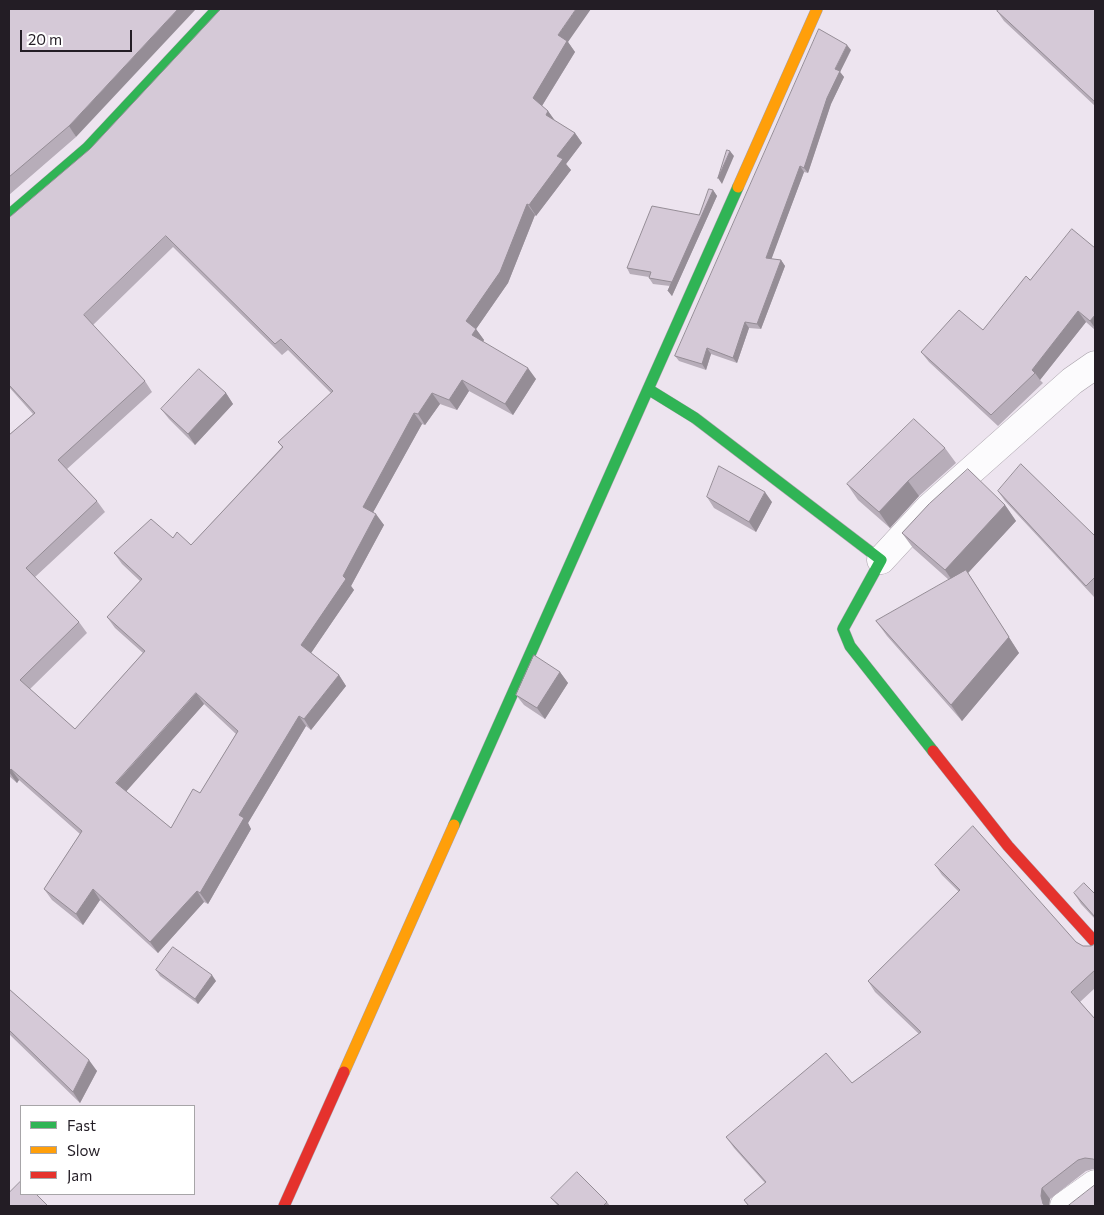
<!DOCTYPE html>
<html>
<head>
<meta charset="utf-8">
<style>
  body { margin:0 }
  #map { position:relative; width:1104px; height:1215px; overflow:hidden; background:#ede4ef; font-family:Commissioner,sans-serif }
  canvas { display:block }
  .frame { position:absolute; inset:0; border:10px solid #231d25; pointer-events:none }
  .legend { position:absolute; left:20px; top:1105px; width:175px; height:90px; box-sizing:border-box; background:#fff; border:1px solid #a7a5a8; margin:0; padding:6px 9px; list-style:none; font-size:15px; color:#231d25 }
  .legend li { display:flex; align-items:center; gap:10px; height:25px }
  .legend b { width:25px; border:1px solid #a7a5a8 }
  .scale { position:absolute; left:20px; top:30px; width:112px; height:22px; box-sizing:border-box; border:2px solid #231d25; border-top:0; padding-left:6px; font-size:15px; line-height:18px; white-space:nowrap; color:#231d25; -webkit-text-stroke:4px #fff; paint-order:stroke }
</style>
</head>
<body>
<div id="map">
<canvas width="1104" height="1215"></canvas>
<div class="frame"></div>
<ul class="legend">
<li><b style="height:6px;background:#30b455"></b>Fast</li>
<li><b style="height:6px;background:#ff9f0a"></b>Slow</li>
<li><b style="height:6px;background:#e5322d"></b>Jam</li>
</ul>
<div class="scale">20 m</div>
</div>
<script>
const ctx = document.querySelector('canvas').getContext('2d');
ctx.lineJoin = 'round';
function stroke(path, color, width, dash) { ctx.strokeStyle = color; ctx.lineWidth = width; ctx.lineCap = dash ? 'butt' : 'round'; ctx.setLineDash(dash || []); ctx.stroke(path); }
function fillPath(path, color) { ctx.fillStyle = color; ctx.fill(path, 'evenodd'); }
const street = new Path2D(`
  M 881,560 L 929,508 L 1072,381 L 1095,365
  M 1064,1206 L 1095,1184`);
const fast = new Path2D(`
  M 9,215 L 87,148 L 217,9
  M 648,389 L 695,418 L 881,560 L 843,629 L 850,646 L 933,751
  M 454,825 L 738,187`);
const slow = new Path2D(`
  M 738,187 L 817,9
  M 344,1072 L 454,825`);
const jam = new Path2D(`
  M 933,751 L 1008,846 L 1095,942
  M 284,1206 L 344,1072`);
stroke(street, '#a8a1aa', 29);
stroke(fast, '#a8a1aa', 12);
stroke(slow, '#a8a1aa', 12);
stroke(jam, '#a8a1aa', 12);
stroke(street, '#fcfbfd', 28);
stroke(fast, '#30b455', 11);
stroke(slow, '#ff9f0a', 11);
stroke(jam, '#e5322d', 11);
fillPath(new Path2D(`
  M 9,9 L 76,137 L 9,195 Z
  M 1095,9 L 1095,106 L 1004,21 L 997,11 Z
  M 568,42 L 575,52 L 542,106 L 548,111 L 555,121 L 575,133 L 582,143 L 566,164 L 571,170 L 536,216 L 535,215 L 508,283 L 476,329 L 484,340 L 483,342 L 536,379 L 513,415 L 469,391 L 457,410 L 440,404 L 425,425 L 422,424 L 373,512 L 384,525 L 351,586 L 354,590 L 311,653 L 339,675 L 346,686 L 311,730 L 306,726 L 248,823 L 251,829 L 208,904 L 204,902 L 158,953 L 100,900 L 83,925 L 52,900 L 44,889 L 80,834 L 19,780 L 17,783 L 9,776 L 9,435 L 33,414 L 9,387 L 9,217 ZM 173,247 L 282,355 L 288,350 L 331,393 L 278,442 L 282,447 L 191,545 L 173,538 L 114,553 L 122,564 L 140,581 L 107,617 L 115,628 L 143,653 L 75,729 L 30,689 L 87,633 L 79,622 L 35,577 L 105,512 L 97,501 L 67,469 L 152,392 L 145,381 L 93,325 ZM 204,704 L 236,734 L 200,793 L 171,828 L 126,791 Z
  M 851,50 L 840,72 L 844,77 L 831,104 L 808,173 L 804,172 L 771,259 L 781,260 L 785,266 L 761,329 L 749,328 L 737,363 L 711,354 L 706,370 L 679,361 L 675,356 Z
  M 713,190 L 717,196 L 672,296 L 668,291 L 670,286 L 653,284 L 649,278 L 649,277 L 630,274 L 627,268 L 699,215 Z
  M 1095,248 L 1095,330 L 1086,322 L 1040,380 L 1043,383 L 998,426 L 929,362 L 921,352 L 983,330 L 1030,280 Z
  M 226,393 L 233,404 L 195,445 L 169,419 L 161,409 Z
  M 945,448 L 956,463 L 919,496 L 890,528 L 858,500 L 847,484 Z
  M 998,491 L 1095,536 L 1095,595 L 1094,597 L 1005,501 Z
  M 707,497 L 772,502 L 756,532 L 714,508 Z
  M 1005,505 L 1016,521 L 968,573 L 1019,653 L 962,721 L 887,636 L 876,621 L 949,580 L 913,548 L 902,533 Z
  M 560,672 L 568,683 L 545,719 L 524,705 L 516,695 Z
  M 935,865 L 1083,946 L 1091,946 L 1095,944 L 1095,988 L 1080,1002 L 1095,1019 L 1095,1169 L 1093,1169 L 1086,1171 L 1050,1199 L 1049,1206 L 748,1206 L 744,1200 L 765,1183 L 734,1148 L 726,1137 L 852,1083 L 919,1034 L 875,992 L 868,981 L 959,892 L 942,875 Z
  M 1074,893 L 1095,894 L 1095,919 L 1081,904 Z
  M 156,970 L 216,981 L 198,1004 L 160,976 Z
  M 9,989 L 97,1071 L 80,1103 L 9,1034 Z
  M 551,1198 L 607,1202 L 610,1206 L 558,1206 Z`), '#b7adb9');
fillPath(new Path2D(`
  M 178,9 L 196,9 L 76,137 L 69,126 Z
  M 576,9 L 591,9 L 568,42 L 575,52 L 540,109 L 533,98 L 558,35 Z
  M 847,45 L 851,50 L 840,72 L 844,77 L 831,104 L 808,173 L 804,168 L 835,69 Z
  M 548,111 L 556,122 L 546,115 Z
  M 575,133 L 582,143 L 566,164 L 571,170 L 536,216 L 529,205 L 557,156 Z
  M 730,151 L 734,156 L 722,184 L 718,178 Z
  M 800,166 L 804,172 L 770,263 L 766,258 Z
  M 713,190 L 717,196 L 672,296 L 668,291 Z
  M 527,204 L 535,215 L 508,283 L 474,332 L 466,321 Z
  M 781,260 L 785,266 L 761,329 L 757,324 Z
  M 1078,311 L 1086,322 L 1040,380 L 1035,373 L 1032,370 Z
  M 1095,315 L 1095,328 L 1090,321 Z
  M 745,322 L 749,328 L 737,363 L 733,358 Z
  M 476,329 L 484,340 L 480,346 L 472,335 Z
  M 707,348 L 711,354 L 706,370 L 702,364 Z
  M 528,368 L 536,379 L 513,415 L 505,404 Z
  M 462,380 L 469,391 L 457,410 L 449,400 Z
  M 226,393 L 233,404 L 195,445 L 188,434 Z
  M 432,393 L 440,404 L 425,425 L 418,414 Z
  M 414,413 L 422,424 L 370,518 L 363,507 Z
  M 908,481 L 919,496 L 890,528 L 879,512 Z
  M 765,492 L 772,502 L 756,532 L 749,522 Z
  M 1005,505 L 1016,521 L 968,573 L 1019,653 L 962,721 L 951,705 L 956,586 L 945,570 Z
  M 376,514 L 384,525 L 351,586 L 354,590 L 309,656 L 301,645 L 343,576 Z
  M 560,672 L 568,683 L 545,719 L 537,708 Z
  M 339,675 L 346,686 L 311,730 L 304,719 Z
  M 196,693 L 204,704 L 124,794 L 116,783 Z
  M 299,716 L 306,726 L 248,823 L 251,829 L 208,904 L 200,893 L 239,815 Z
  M 11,769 L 19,780 L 17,783 L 9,772 Z
  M 93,889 L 100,900 L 83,925 L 76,914 Z
  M 197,891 L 204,902 L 158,953 L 150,942 Z
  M 212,975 L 216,981 L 198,1004 L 195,999 Z
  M 89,1060 L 97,1071 L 80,1103 L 73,1092 Z
  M 1042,1188 L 1050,1199 L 1049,1206 L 1045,1206 L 1043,1204 L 1041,1196 Z`), '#958d96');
const building = new Path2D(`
  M 9,9 L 178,9 L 69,126 L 9,177 Z
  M 221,9 L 576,9 L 558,35 L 567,41 L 533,98 L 548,111 L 546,115 L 575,133 L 557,156 L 563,159 L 529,205 L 527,204 L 500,272 L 466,321 L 476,329 L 472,335 L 528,368 L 505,404 L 462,380 L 449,400 L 432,393 L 418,414 L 414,413 L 363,507 L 376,514 L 343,576 L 346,579 L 301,645 L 339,675 L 304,719 L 299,716 L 239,815 L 244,818 L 200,893 L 197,891 L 150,942 L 93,889 L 76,914 L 44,889 L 82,831 L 11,769 L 9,771 L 9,435 L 35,413 L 9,385 L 9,217 L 11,216 L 90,149 ZM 166,236 L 275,344 L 281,339 L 333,391 L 278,442 L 283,447 L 191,545 L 177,532 L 173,538 L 151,519 L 114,553 L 142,579 L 107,617 L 145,651 L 75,729 L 20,680 L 79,622 L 26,568 L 97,501 L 58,460 L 145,381 L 84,315 ZM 196,693 L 238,731 L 200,793 L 193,789 L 171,828 L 116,783 Z
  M 1000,9 L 1095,9 L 1095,102 L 997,11 Z
  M 819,29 L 847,45 L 835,69 L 840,71 L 827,98 L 804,168 L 800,166 L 766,258 L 781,260 L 757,324 L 745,322 L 733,358 L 707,348 L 702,364 L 675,356 Z
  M 727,150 L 730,151 L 718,178 Z
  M 709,189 L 713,190 L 668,291 L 672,282 L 649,278 L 651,272 L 627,268 L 652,206 L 699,215 Z
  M 1072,229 L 1095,248 L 1095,315 L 1090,321 L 1078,311 L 1032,370 L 1035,373 L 991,415 L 921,352 L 959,310 L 983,330 L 1026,276 L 1030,280 Z
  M 199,369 L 226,393 L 188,434 L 161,409 Z
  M 914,419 L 945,448 L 908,481 L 879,512 L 847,484 Z
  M 1021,464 L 1095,536 L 1095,577 L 1086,586 L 998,491 Z
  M 719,466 L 765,492 L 749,522 L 707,497 Z
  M 968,469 L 1005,505 L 945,570 L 902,533 L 929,504 Z
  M 966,570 L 1009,637 L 951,705 L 876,621 Z
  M 534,655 L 560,672 L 537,708 L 516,695 Z
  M 973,826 L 1076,942 L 1083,946 L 1091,946 L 1095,944 L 1095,970 L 1071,992 L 1095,1019 L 1095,1160 L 1093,1159 L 1085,1158 L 1078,1160 L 1042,1188 L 1041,1196 L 1043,1204 L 1046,1206 L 749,1206 L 744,1200 L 766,1182 L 726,1137 L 826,1053 L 852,1083 L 921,1032 L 868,981 L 960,890 L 935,865 Z
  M 1084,883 L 1095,894 L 1095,917 L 1074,893 Z
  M 173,947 L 212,975 L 195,999 L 156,970 Z
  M 9,989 L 89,1060 L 73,1092 L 9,1030 Z
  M 577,1172 L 607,1202 L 603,1206 L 560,1206 L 551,1198 Z
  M 21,1181 L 21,1194 L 36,1194 L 48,1206 L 9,1206 L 9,1193 Z
  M 1095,1185 L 1095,1206 L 1068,1206 Z`);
fillPath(building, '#d5c9d7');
stroke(building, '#958d96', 1);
</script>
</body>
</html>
